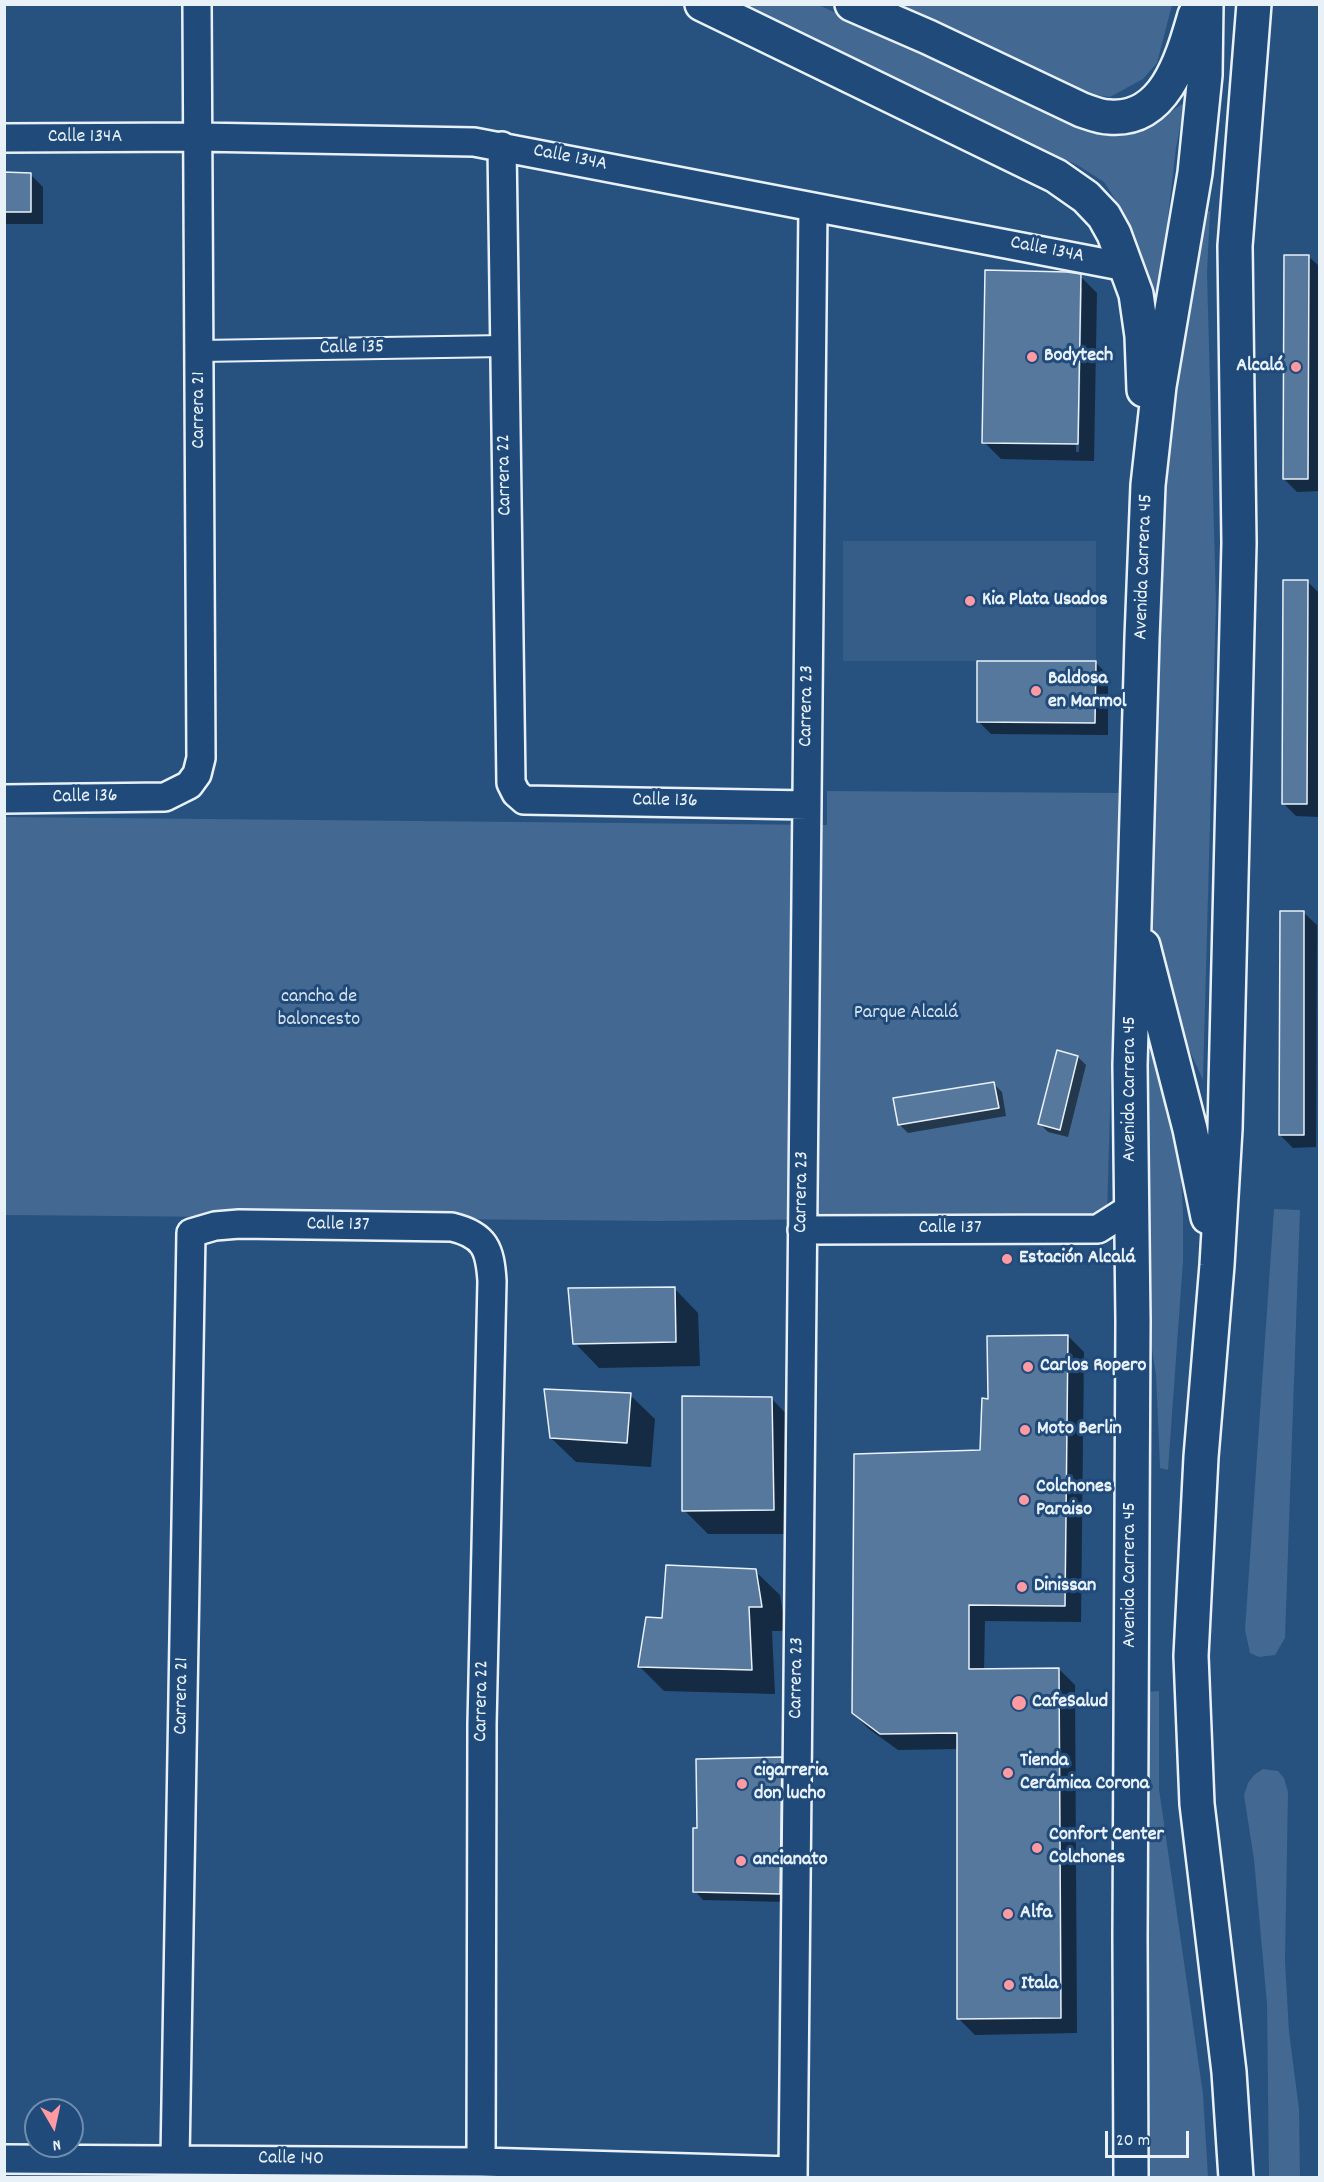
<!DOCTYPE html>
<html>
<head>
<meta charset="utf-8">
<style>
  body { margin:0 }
  #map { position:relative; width:1324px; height:2182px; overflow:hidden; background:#27517f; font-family:Dekko,sans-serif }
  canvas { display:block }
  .frame { position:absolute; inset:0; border:6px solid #e8f1f8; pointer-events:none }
  .north { position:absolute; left:24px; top:2098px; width:60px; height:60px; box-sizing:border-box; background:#1f4a7a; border:2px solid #6f8dac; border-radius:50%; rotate:171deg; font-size:16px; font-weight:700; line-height:24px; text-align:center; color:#e8f1f8 }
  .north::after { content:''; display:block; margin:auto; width:21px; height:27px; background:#ff9aa2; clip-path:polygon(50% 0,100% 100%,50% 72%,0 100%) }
  .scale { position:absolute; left:1105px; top:2131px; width:84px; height:27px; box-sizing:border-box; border:3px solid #e8f1f8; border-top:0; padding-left:8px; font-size:18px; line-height:21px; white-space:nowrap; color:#e8f1f8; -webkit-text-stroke:4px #1f4a7a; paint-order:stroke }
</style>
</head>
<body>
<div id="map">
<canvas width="1324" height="2182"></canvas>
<div class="frame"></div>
<div class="north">N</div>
<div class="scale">20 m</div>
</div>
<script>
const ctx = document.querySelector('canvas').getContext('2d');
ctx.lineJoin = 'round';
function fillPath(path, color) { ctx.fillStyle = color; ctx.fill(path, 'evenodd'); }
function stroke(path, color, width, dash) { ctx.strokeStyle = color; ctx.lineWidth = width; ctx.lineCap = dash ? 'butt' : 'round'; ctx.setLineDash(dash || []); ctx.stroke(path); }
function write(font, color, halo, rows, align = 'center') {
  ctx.font = font + ' Dekko,sans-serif'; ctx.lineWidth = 6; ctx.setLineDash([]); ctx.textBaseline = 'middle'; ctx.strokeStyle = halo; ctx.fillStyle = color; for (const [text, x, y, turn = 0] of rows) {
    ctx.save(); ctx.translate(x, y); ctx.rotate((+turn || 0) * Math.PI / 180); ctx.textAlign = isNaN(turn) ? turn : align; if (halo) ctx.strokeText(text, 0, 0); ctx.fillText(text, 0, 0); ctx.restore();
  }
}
fillPath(new Path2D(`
  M 843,541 L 1096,541 L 1096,661 L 843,661 Z`), '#355d88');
fillPath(new Path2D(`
  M 745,5 L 819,5 L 1078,126 L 1133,131 L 1163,117 L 1185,102 L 1176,148 L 1164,251 L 1152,312 L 1136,247 L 1115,199 L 1104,182 L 1079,166 Z
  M 893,5 L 1172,5 L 1157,63 L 1143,79 L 1110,97 L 1072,92 Z
  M 1202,210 L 1210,211 L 1207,273 L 1216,603 L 1203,1080 L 1183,1036 L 1157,958 L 1148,907 L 1160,504 L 1179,353 Z
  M 827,791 L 1119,793 L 1107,1216 L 658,1221 L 5,1215 L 5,817 L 827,825 Z
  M 1144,1023 L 1161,1074 L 1179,1142 L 1183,1212 L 1183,1261 L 1168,1470 L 1160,1468 L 1156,1375 L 1148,1324 Z
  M 1274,1209 L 1300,1210 L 1285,1638 L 1275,1655 L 1259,1657 L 1250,1653 L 1245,1630 Z
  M 1159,1691 L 1159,1789 L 1203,2094 L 1208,2177 L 1144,2178 L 1145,1692 Z
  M 1263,1769 L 1278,1771 L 1284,1778 L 1288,1792 L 1285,1961 L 1289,2032 L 1299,2109 L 1300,2177 L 1269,2177 L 1267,2004 L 1254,1860 L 1244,1795 L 1248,1783 L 1254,1775 Z`), '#436891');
fillPath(new Path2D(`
  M 4,174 L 30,174 L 43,187 L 43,224 L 4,224 Z
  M 1308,256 L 1320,267 L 1320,491 L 1297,492 L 1284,479 Z
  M 1080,276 L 1097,293 L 1094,461 L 1001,459 L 984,442 ZM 1079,288 L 1082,288 L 1079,452 L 1076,452 Z
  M 1307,581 L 1320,594 L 1319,817 L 1296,816 L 1283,803 Z
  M 1095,662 L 1108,675 L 1108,735 L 991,734 L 978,721 Z
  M 1304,913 L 1317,925 L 1316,1147 L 1293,1148 L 1280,1135 Z
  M 1078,1057 L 1086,1065 L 1068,1137 L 1048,1132 L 1040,1124 Z
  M 993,1083 L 1002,1092 L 1006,1116 L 908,1133 L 899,1124 Z
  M 674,1288 L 698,1313 L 700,1366 L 599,1368 L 575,1343 Z
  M 1068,1336 L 1084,1352 L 1081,1622 L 985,1621 L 984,1670 L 1059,1669 L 1075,1685 L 1077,2033 L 975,2035 L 959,2019 L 958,1749 L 898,1750 L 869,1729 L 853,1713 L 982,1451 L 989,1401 Z
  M 630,1395 L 655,1419 L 651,1467 L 576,1462 L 551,1438 Z
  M 771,1398 L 795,1423 L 798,1534 L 708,1534 L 684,1510 Z
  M 755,1571 L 780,1595 L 786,1631 L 772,1631 L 775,1694 L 664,1691 L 640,1667 L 663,1619 Z
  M 781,1759 L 789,1767 L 788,1902 L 703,1900 L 695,1891 Z`), '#0007');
const building = new Path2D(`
  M 4,172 L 31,173 L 31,212 L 4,212 Z
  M 1284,255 L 1309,255 L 1308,479 L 1283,479 Z
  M 985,270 L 1067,272 L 1081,274 L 1078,444 L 982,443 Z
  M 1283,580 L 1308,580 L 1307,804 L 1282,804 Z
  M 977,661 L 1096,661 L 1095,723 L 977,722 Z
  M 1280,911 L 1304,911 L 1304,1135 L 1279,1135 Z
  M 1057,1050 L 1078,1056 L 1060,1130 L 1038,1124 Z
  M 994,1082 L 999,1108 L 898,1125 L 893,1098 Z
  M 675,1287 L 676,1342 L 573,1344 L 568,1288 Z
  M 1068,1335 L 1065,1606 L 969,1605 L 969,1669 L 1059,1668 L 1061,2018 L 957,2019 L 957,1733 L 880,1734 L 852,1713 L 854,1454 L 980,1450 L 982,1398 L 988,1399 L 987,1336 Z
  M 544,1389 L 631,1393 L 627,1443 L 550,1438 Z
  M 682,1396 L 772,1397 L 774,1510 L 682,1511 Z
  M 666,1565 L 756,1569 L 762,1607 L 749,1607 L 752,1670 L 638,1667 L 646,1617 L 662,1618 Z
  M 782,1757 L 780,1894 L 693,1892 L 693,1828 L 697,1828 L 696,1759 Z`);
fillPath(building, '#57789d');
stroke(building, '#e8f1f8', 1.5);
const pedestrian = new Path2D(`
  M 200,351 L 504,346`);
const minor = new Path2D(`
  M 4,138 L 198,137 L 474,142 L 1126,267
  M 502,146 L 511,783 L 516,793 L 524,800 L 807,805
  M 4,799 L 165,797 L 189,785 L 197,774 L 201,758 L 197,4
  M 802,1230 L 1098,1229 L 1131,1208
  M 4,2159 L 481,2162 L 793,2171
  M 175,2159 L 191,1233 L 215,1226 L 239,1224 L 452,1227 C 485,1235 490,1249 492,1281 L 482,1724 L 481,2162
  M 793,2178 L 813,207`);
const trunk = new Path2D(`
  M 702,4 L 1056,176 L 1086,197 L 1104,216 L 1114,234 L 1136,294 L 1142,336 L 1144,390
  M 852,4 L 928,37 L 1082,110 C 1091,113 1100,117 1109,117 C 1166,122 1183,56 1195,15
  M 1143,946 L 1190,1129 L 1208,1217
  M 1131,2178 L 1130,1937 L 1133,1321 L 1130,1065 L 1142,638 L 1148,485 L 1159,386 L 1195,173 L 1205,75 L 1206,4
  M 1236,2178 L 1229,2072 L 1197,1804 L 1191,1656 L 1201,1457 L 1217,1265 L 1225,1129 L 1239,543 L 1235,246 L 1254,4`);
stroke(pedestrian, '#e8f1f8', 24);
stroke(minor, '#e8f1f8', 32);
stroke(trunk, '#e8f1f8', 38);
stroke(pedestrian, '#1f4a7a', 20);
stroke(minor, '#1f4a7a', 27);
stroke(trunk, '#1f4a7a', 33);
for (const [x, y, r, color] of [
  [1032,357,6,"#ff9aa2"],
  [1296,367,6,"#ff9aa2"],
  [970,601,6,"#ff9aa2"],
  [1036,691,6,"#ff9aa2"],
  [1007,1259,6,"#ff9aa2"],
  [1028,1367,6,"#ff9aa2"],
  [1025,1430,6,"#ff9aa2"],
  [1024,1500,6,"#ff9aa2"],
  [1022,1587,6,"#ff9aa2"],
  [1019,1703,8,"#ff9aa2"],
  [1008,1773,6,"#ff9aa2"],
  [742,1784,6,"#ff9aa2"],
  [1037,1848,6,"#ff9aa2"],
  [741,1861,6,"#ff9aa2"],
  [1008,1914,6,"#ff9aa2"],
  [1009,1985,6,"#ff9aa2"]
]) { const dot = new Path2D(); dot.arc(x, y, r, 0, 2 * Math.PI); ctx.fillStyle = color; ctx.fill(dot); stroke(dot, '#1f4a7a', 2); }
write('20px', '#e8f1f8', '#1f4a7a', [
  ["Calle 134A",85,138],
  ["Calle 134A",570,159,11],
  ["Calle 134A",1047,251,11],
  ["Calle 135",352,349,-1],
  ["Carrera 21",200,410,-90],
  ["Carrera 22",506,475,-91],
  ["Avenida Carrera 45",1145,567,-88],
  ["Carrera 23",808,706,-89],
  ["Calle 136",85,798,-1],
  ["Calle 136",665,802,1],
  ["Avenida Carrera 45",1131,1089,-90],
  ["Carrera 23",803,1192,-89],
  ["Calle 137",338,1226,1],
  ["Calle 137",950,1229],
  ["Avenida Carrera 45",1131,1575,-90],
  ["Carrera 23",798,1678,-89],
  ["Carrera 21",183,1696,-89],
  ["Carrera 22",483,1701,-89],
  ["Calle 140",291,2160,1]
]);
write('bold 20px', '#e8f1f8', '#1f4a7a', [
  ["Bodytech",1044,357],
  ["Alcalá",1284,367,"right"],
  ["Kia Plata Usados",982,601],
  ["Baldosa",1048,680],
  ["en Marmol",1048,703],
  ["Estación Alcalá",1019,1259],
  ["Carlos Ropero",1040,1367],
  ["Moto Berlin",1037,1430],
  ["Colchones",1036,1488],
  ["Paraiso",1036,1511],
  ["Dinissan",1034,1587],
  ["CafeSalud",1032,1703],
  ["Tienda",1020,1762],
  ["Cerámica Corona",1020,1785],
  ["cigarreria",754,1772],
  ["don lucho",754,1795],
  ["Confort Center",1049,1836],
  ["Colchones",1049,1859],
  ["ancianato",753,1861],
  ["Alfa",1020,1914],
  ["Itala",1021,1985]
], 'left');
write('20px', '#d8e3ee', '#1f4a7a', [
  ["cancha de",319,998],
  ["baloncesto",319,1021],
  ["Parque Alcalá",906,1014]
]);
</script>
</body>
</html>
